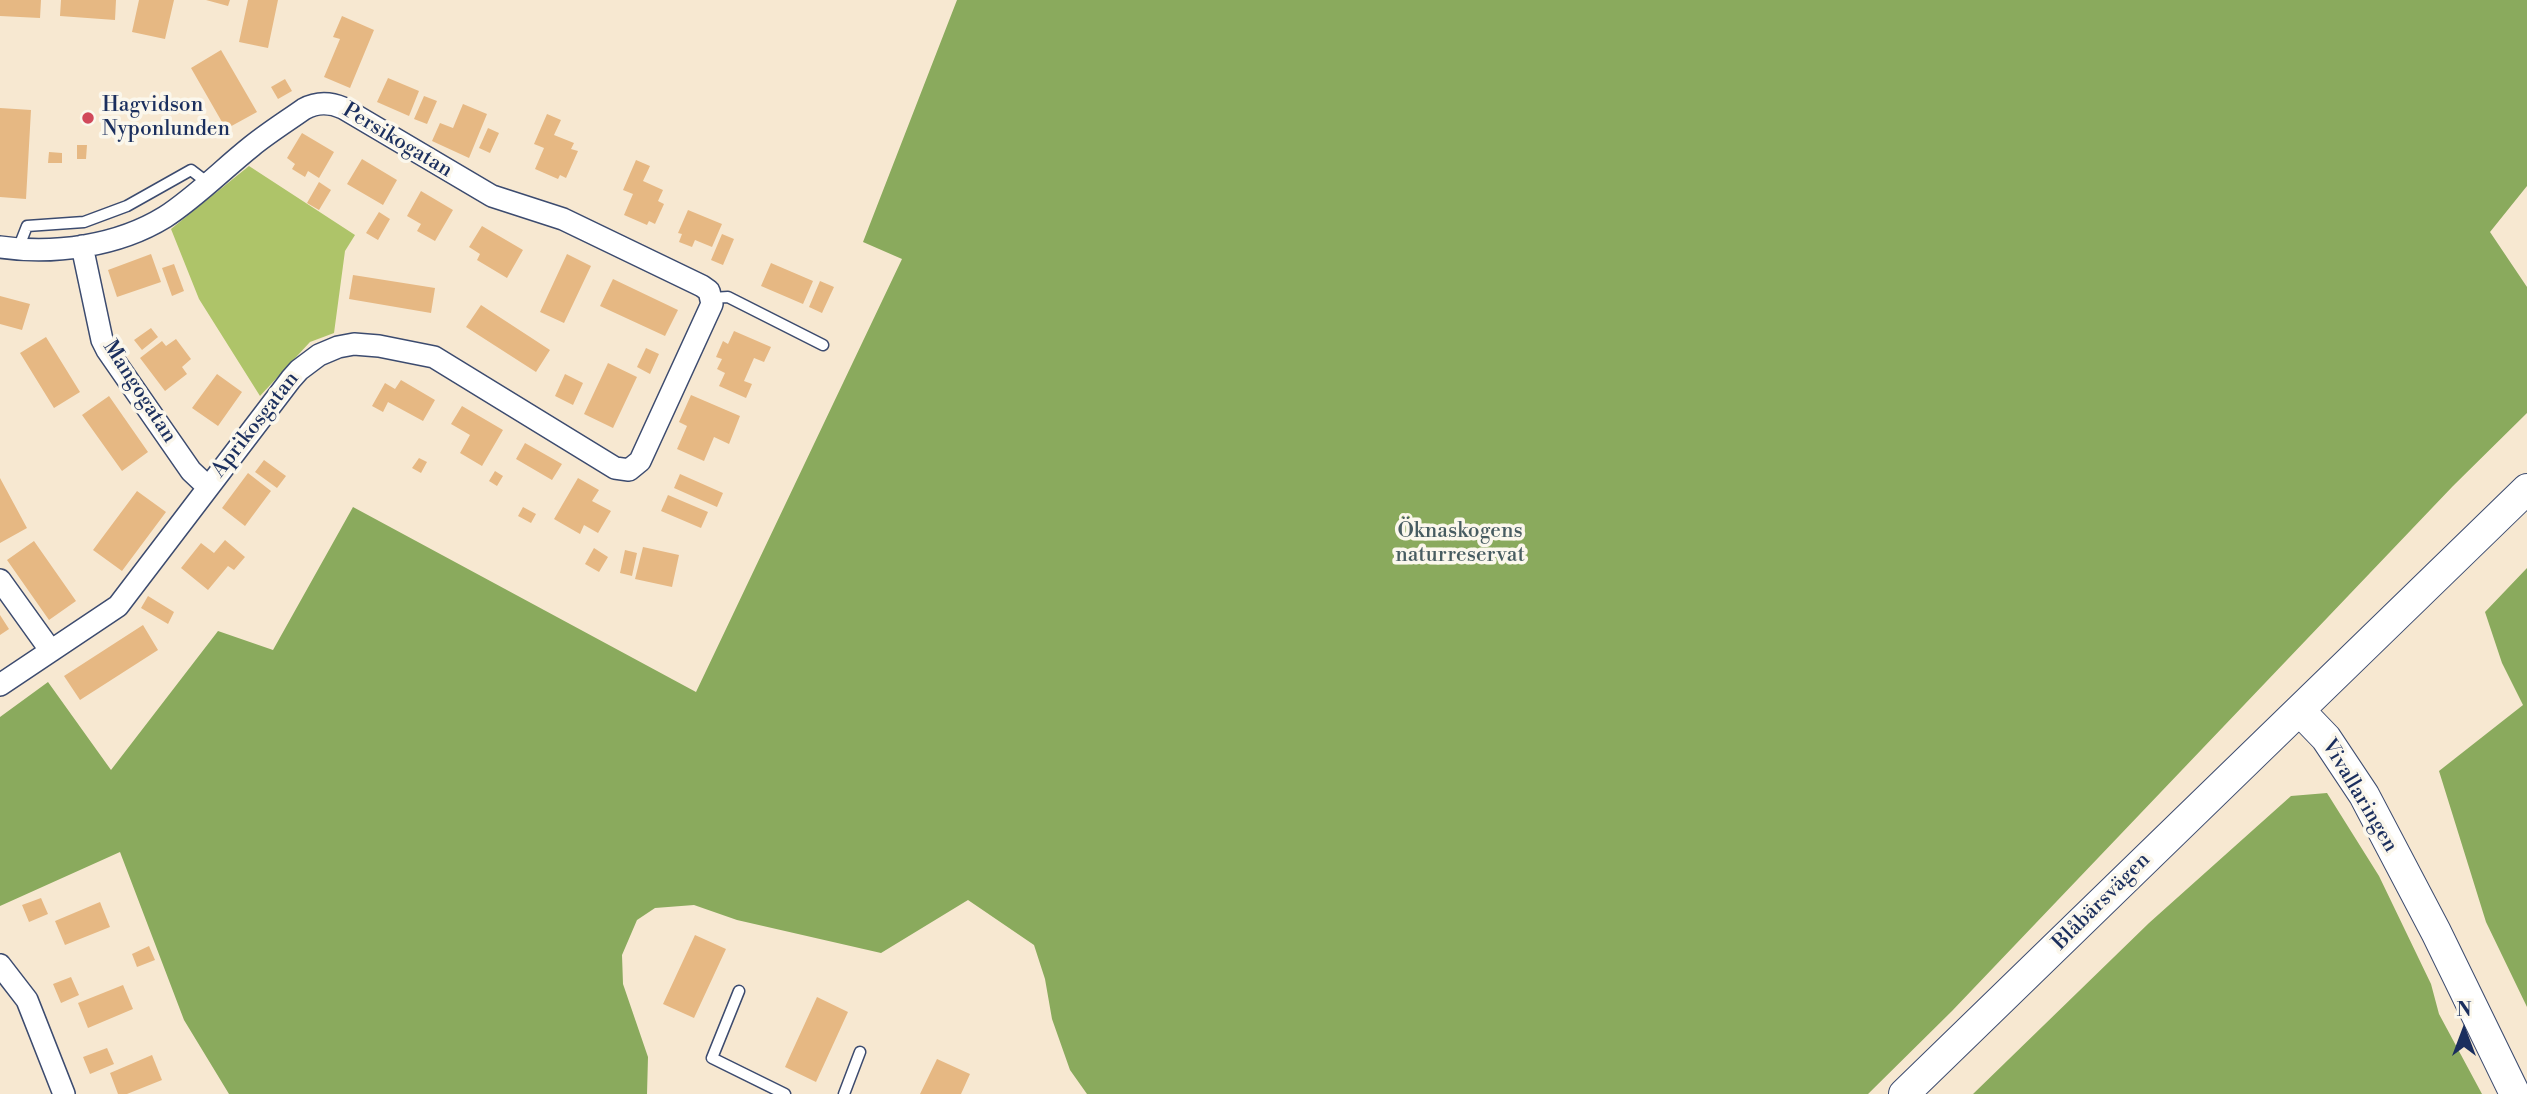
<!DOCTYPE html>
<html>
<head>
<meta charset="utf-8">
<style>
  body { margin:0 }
  #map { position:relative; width:2527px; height:1094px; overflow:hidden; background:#f7e8d1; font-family:"Libre Bodoni",serif }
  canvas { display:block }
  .north { position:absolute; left:2429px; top:996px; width:70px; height:70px; -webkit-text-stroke:5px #fbf7ec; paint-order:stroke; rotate:0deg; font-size:19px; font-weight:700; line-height:28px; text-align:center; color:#1b2f5e }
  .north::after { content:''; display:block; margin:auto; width:24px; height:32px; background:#1b2f5e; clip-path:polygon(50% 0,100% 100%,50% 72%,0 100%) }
</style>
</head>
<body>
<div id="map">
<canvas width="2527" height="1094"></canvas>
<div class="north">N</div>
</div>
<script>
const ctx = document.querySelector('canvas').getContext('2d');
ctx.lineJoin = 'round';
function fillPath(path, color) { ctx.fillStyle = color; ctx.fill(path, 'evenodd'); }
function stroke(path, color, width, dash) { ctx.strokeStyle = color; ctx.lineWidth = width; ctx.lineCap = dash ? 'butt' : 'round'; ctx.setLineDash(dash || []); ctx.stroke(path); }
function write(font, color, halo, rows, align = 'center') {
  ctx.font = font + ' "Libre Bodoni",serif'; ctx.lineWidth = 7; ctx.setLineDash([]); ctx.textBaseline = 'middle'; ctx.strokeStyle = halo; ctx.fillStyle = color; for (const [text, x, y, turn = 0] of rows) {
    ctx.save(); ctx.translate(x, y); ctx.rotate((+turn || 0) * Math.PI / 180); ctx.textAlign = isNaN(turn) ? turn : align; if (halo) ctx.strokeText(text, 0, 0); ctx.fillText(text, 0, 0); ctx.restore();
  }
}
fillPath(new Path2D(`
  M 249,166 L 355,235 L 345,251 L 334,333 L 310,342 L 260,396 L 199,299 L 171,229 Z`), '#aec469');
fillPath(new Path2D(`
  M 957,0 L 2527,0 L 2527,186 L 2490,232 L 2527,287 L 2527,413 L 2453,486 L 1952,1011 L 1868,1094 L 1087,1094 L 1070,1070 L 1052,1019 L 1045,979 L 1034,945 L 968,900 L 881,953 L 737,920 L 694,905 L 655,908 L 637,920 L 622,955 L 623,984 L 648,1057 L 647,1094 L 229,1094 L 184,1020 L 120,852 L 0,906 L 0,717 L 48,682 L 111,770 L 218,631 L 273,650 L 353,507 L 696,692 L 902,259 L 863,242 Z
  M 2527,568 L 2527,1007 L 2486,922 L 2439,771 L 2523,705 L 2502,663 L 2485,612 Z
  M 2327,793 L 2379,876 L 2431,984 L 2439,1014 L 2482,1094 L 1973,1094 L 2149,923 L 2291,796 Z`), '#8aaa5d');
fillPath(new Path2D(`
  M 0,0 L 41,0 L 40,18 L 0,16 Z
  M 61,0 L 116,0 L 115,20 L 60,16 Z
  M 139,0 L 174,0 L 165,39 L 132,32 Z
  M 206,0 L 230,0 L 228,6 Z
  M 248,0 L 278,0 L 268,48 L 239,42 Z
  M 342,16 L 374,30 L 350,88 L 324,77 L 340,39 L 333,37 Z
  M 221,50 L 257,112 L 226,129 L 191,68 Z
  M 388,78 L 419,91 L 409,116 L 377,102 Z
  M 285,79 L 292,91 L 278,99 L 271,87 Z
  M 424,96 L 437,101 L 427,124 L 414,119 Z
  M 463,104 L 487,114 L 469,158 L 432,141 L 440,123 L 453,128 Z
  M 0,108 L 31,110 L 26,199 L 0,197 Z
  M 547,114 L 561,120 L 554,135 L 574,143 L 571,149 L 578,151 L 566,178 L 560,175 L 558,179 L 535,169 L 544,148 L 534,144 Z
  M 488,128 L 499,133 L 490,153 L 479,148 Z
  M 302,133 L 334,152 L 319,178 L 308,171 L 305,177 L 292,169 L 295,164 L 287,158 Z
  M 77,145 L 87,145 L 86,159 L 77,159 Z
  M 49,152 L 62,153 L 62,163 L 48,163 Z
  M 362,159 L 397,180 L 383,205 L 347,184 Z
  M 636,160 L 650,166 L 643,181 L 663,190 L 658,201 L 664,204 L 655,224 L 649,221 L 647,225 L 624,215 L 633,194 L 623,190 Z
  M 319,182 L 331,190 L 319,210 L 307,203 Z
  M 421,191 L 453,210 L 435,241 L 417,231 L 421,224 L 407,216 Z
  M 688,210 L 722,224 L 712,247 L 695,240 L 692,247 L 679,242 L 682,234 L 678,233 Z
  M 379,212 L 390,219 L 378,240 L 366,233 Z
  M 482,226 L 523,250 L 507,278 L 477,260 L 480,254 L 469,247 Z
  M 722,234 L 734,239 L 723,265 L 711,260 Z
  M 151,254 L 161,282 L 117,297 L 108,270 Z
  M 567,254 L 591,266 L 564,323 L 540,312 Z
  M 771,263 L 813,281 L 803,304 L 761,286 Z
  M 174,264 L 184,291 L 172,296 L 162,268 Z
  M 353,275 L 435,288 L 431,313 L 349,299 Z
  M 613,279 L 678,310 L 665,336 L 600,306 Z
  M 820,281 L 834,287 L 822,313 L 809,307 Z
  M 0,296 L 30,304 L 22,330 L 0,324 Z
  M 481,305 L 550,350 L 536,372 L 466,327 Z
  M 151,328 L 158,337 L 142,350 L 134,340 Z
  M 734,331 L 771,347 L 764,362 L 754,358 L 744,381 L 752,384 L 746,398 L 719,386 L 725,373 L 717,369 L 722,359 L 716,357 L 723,341 L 728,344 Z
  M 46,337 L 80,392 L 54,408 L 20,353 Z
  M 176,339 L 191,359 L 182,367 L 187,374 L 165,391 L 140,358 L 162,341 L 166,346 Z
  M 646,348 L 659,354 L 650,374 L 637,367 Z
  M 608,363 L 637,377 L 613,428 L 584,414 Z
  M 217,374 L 242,392 L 218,426 L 192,408 Z
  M 565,374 L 583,383 L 573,405 L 555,396 Z
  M 401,380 L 435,400 L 423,421 L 388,402 L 383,412 L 372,406 L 385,383 L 395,389 Z
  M 691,395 L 740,416 L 729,444 L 714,437 L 704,461 L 677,449 L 687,426 L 679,422 Z
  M 109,396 L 148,452 L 122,471 L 82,415 Z
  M 462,406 L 503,430 L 482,466 L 460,453 L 470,435 L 451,424 Z
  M 525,443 L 562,464 L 552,480 L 516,459 Z
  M 419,458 L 427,462 L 421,473 L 412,468 Z
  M 264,460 L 286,476 L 277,488 L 255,472 Z
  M 495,471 L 503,476 L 497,486 L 489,481 Z
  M 248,473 L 271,491 L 245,526 L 222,508 Z
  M 680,474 L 723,493 L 717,507 L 674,488 Z
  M 0,478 L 27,528 L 0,543 Z
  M 578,478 L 599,490 L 592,501 L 611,511 L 598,533 L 584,525 L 580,534 L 554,519 Z
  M 137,491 L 166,512 L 122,571 L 93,550 Z
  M 668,495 L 708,512 L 701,528 L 661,511 Z
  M 523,507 L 536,514 L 531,523 L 518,516 Z
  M 225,540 L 245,557 L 234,570 L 228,566 L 208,590 L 181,568 L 201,543 L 214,553 Z
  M 34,541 L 76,601 L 49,620 L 7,560 Z
  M 643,547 L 679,555 L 672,587 L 635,579 Z
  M 594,548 L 608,557 L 599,572 L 585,564 Z
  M 625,550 L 637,553 L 632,576 L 620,573 Z
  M 148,596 L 174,612 L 168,624 L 141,608 Z
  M 0,615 L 9,629 L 0,635 Z
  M 143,625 L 158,650 L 80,700 L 64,676 Z
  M 41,898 L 48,914 L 29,922 L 22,905 Z
  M 100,902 L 110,927 L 65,945 L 55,921 Z
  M 695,935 L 726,949 L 694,1018 L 663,1004 Z
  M 149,946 L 155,960 L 137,967 L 132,954 Z
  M 71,977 L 79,995 L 61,1003 L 53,984 Z
  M 123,985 L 133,1009 L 88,1028 L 78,1003 Z
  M 817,997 L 848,1012 L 816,1082 L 785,1067 Z
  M 107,1048 L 114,1064 L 90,1074 L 83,1057 Z
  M 152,1055 L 162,1080 L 127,1094 L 118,1094 L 110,1073 Z
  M 937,1059 L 970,1074 L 961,1094 L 920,1094 Z`), '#e6b883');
const lane = new Path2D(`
  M 18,249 L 27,226 L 84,222 L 127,206 L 191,170 L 208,183
  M 712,298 L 728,297 L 823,345
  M 739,991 L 712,1058 L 785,1094
  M 844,1094 L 860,1052`);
const street = new Path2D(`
  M 82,246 L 102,340 L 107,350 L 191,471 L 208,487
  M 0,247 C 54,255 118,246 165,217 C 196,197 223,169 252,146 C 268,133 287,121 304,109 C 317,102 329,102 343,108 L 492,196 L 563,219 L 702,286 L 709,291 L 712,304 L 640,461 L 629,470 L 615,468 L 434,357 L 379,346 L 354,344 L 338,347 L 319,355 L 299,370 L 291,379 L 118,606 L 0,685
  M 0,580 L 51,651
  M 0,965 L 27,1000 L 64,1094`);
const secondary = new Path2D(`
  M 2300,711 L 2326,738 L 2364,795 L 2436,932 L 2515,1094
  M 1904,1094 L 2527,489`);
stroke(lane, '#3c4b6f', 13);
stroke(street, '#3c4b6f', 24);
stroke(secondary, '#3c4b6f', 32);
stroke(lane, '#fff', 10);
stroke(street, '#fff', 21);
stroke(secondary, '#fff', 30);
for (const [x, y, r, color] of [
  [88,118,7,"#d1495b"]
]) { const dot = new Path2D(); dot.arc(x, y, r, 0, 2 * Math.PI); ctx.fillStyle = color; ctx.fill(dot); stroke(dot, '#fbf7ec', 2.5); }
write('21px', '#1b2f5e', '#fbf7ec', [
  ["Hagvidson",102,106],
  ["Nyponlunden",102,130]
], 'left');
write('21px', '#1b2f5e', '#fbf7ec', [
  ["Persikogatan",397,141,31],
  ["Mangogatan",139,392,57],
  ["Aprikosgatan",256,425,-52],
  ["Vivallaringen",2359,796,59],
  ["Blåbärsvägen",2102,902,-45]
]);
write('21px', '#475c61', '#fbf7ec', [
  ["Öknaskogens",1460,532],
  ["naturreservat",1460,556]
]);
</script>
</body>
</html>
